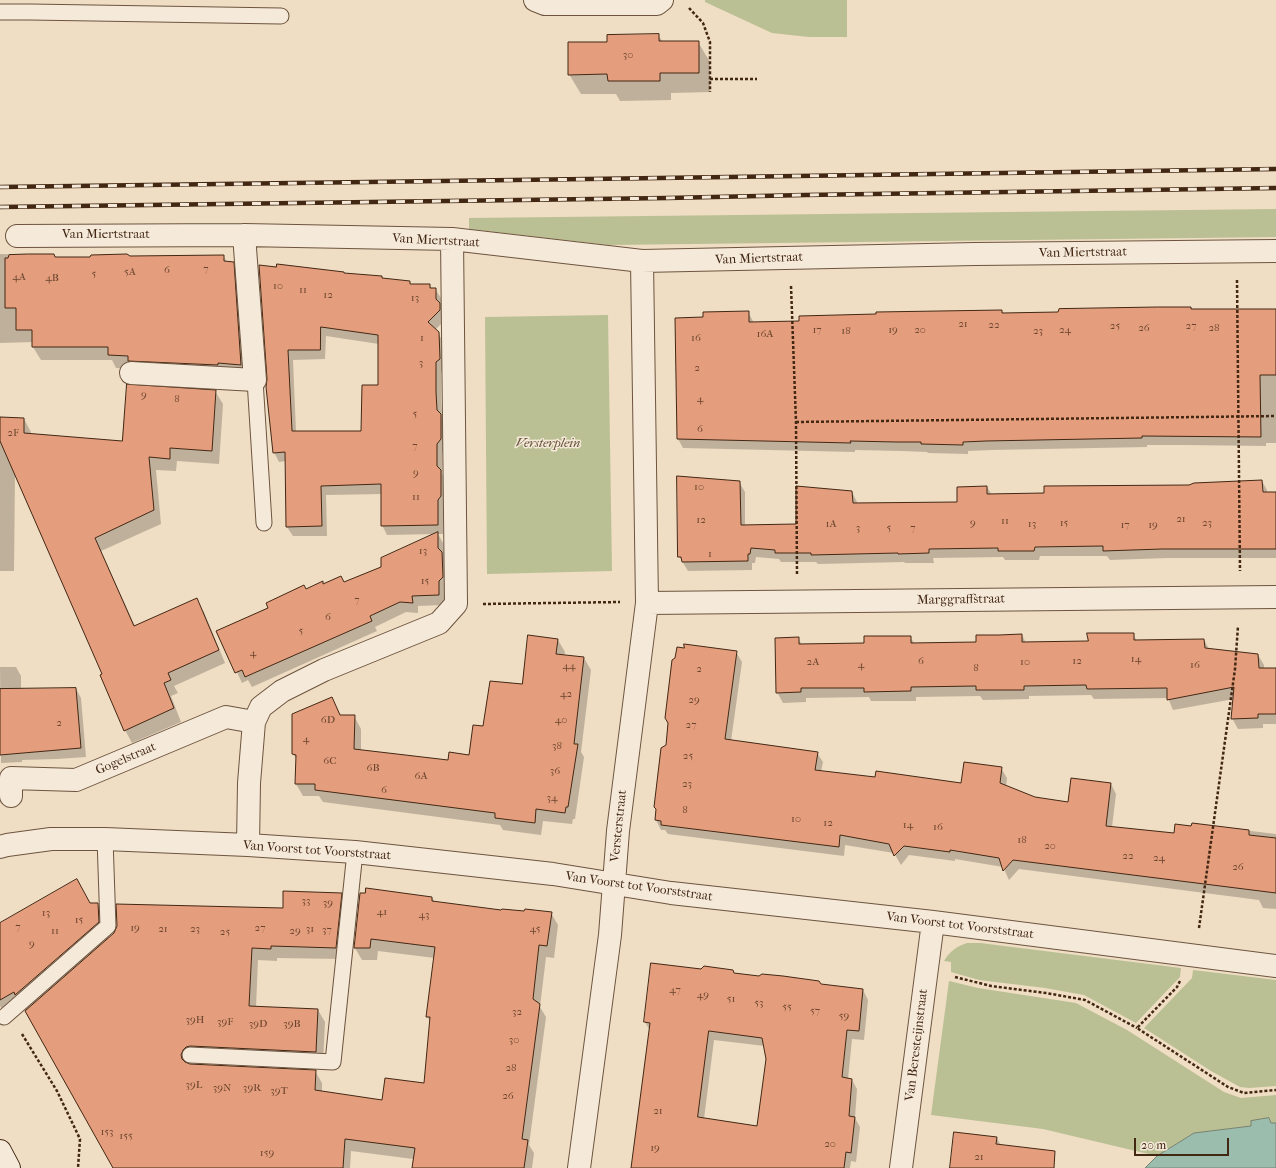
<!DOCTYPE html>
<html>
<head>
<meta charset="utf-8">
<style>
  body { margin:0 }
  #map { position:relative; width:1276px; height:1168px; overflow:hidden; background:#efddc4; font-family:"IM FELL French Canon",serif }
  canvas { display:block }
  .scale { position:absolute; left:1134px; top:1138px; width:95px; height:18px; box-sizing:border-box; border:2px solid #422713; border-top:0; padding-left:5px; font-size:12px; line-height:14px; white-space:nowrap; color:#422713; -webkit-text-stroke:3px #f5e9d9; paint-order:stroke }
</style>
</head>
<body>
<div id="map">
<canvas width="1276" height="1168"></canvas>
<div class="scale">20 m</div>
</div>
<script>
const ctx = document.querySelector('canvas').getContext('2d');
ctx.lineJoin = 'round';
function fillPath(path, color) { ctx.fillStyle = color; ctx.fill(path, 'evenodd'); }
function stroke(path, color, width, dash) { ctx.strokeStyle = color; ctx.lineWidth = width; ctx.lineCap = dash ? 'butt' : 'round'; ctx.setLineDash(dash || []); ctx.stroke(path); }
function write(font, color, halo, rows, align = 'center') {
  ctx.font = font + ' "IM FELL French Canon",serif'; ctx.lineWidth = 3; ctx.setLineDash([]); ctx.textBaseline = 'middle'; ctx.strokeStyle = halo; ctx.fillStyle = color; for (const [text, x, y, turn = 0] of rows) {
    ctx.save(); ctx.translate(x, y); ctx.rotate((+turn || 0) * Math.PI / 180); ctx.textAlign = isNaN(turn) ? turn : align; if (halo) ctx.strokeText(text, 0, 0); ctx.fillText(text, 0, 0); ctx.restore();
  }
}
fillPath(new Path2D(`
  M 705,0 L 847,0 L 847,37 L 809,37 L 772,33 L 705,2 Z
  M 1276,209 L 1276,237 L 608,245 L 469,229 L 469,218 Z
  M 608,315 L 612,571 L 487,574 L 485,317 Z
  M 967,943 L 980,943 L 1181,968 L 1180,977 L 1136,1023 L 1084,995 L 1045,988 L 979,980 L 951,972 L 951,962 L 944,961 C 950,951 956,947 967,943 Z
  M 1193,970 L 1276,980 L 1276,1086 L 1249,1088 L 1240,1087 L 1211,1071 L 1144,1028 L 1192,978 Z
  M 949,981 L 978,988 L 1076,1003 L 1127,1030 L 1224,1092 L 1241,1098 L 1276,1095 L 1276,1123 L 1271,1123 L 1269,1118 L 1251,1126 L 1194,1133 L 1157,1156 L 1043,1129 L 931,1115 Z`), '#bac093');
const water = new Path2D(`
  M 1269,1118 L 1271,1123 L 1276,1123 L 1276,1168 L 1145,1168 L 1157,1156 L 1194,1133 L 1251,1126 L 1251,1121 Z`);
fillPath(water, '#9bbdae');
stroke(water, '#778170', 1);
fillPath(new Path2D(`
  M 658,35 L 663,42 L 698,42 L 710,62 L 710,92 L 671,93 L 671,100 L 620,101 L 616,94 L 581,94 L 569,74 L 608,43 Z
  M 0,254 L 54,255 L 55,258 L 223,256 L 227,262 L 233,263 L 240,276 L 248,378 L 116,368 L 112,360 L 41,360 L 33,347 L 33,342 L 0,343 Z
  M 260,266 L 409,282 L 411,285 L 429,285 L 432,289 L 435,289 L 441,298 L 441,307 L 445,314 L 445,320 L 435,330 L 438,333 L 444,343 L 444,369 L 441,372 L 441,402 L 442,418 L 446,425 L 446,449 L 442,453 L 442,474 L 445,480 L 446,506 L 443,509 L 443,534 L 438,534 L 443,543 L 444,556 L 448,563 L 448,588 L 444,592 L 444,605 L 418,606 L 418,613 L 406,612 L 375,627 L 377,631 L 252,687 L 248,680 L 242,683 L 218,631 L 322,582 L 324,585 L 344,583 L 382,568 L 435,534 L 387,535 L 382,525 L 382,494 L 326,495 L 327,536 L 293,536 L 287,527 L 286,461 L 279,462 L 274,452 ZM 326,336 L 379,344 L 379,386 L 362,432 L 296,432 L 293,360 L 325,359 Z
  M 1191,308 L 1192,310 L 1276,310 L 1276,443 L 1266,443 L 1266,446 L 1185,445 L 1147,445 L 1147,447 L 992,450 L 968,451 L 968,454 L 928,453 L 927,452 L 902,451 L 855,450 L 855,452 L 683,448 L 678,439 L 704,318 L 748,312 L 754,323 L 800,322 L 1002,311 L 1003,314 Z
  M 215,391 L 223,404 L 219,464 L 177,461 L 176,471 L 156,470 L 161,524 L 101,551 L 135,626 L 196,599 L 204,612 L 225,663 L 174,686 L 178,693 L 171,696 L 181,722 L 132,743 L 125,730 L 103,675 L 15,473 L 14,571 L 0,571 L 0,418 L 24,419 L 31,432 L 31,434 L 123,442 Z
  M 1262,481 L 1267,490 L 1267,493 L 1276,493 L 1276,558 L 1168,558 L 1110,560 L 1107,556 L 1040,556 L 1039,560 L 1005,560 L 1003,557 L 933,558 L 934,563 L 905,563 L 904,562 L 818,564 L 816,562 L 781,562 L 779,559 L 756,557 L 755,563 L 752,563 L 752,570 L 688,571 L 679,556 L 739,482 L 745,492 L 745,526 L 797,525 L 852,492 L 857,502 L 857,504 L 958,503 L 987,487 L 992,495 L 1045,494 Z
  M 1133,634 L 1137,641 L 1204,640 L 1209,649 L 1258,655 L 1264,665 L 1264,668 L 1276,668 L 1276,724 L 1263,724 L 1263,728 L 1238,729 L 1232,718 L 1234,699 L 1173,710 L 1168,698 L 1094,699 L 1091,695 L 1029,696 L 1029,699 L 983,700 L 980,696 L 916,697 L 916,701 L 871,701 L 869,697 L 806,698 L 806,702 L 783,703 L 777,692 L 798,638 L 802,645 L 865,644 L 910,637 L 915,644 L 977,643 L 1022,635 L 1026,643 L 1089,642 Z
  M 558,640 L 565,652 L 564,656 L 584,658 L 591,670 L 581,752 L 584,757 L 575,819 L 573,819 L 572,824 L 543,821 L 541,835 L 503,830 L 500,825 L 323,802 L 319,796 L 303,796 L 296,784 L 297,760 L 293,754 L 331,698 L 341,716 L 354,716 L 361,729 L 361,751 L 449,762 L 470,756 L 484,727 L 523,685 Z
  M 736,652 L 742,662 L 731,741 L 817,753 L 823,762 L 821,772 L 876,778 L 962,784 L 1001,768 L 1007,778 L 1006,787 L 1035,798 L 1069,803 L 1111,784 L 1116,794 L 1112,827 L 1175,834 L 1192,827 L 1192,824 L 1276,834 L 1276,909 L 1263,908 L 1259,900 L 1019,869 L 1009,880 L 1003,867 L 955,859 L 955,861 L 909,855 L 901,865 L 894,853 L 845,845 L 844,856 L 668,834 L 665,830 L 661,830 L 656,820 L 666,745 Z
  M 0,667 L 16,667 L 21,676 L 21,689 L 76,689 L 81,698 L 86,757 L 57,759 L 22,760 L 22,762 L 1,763 Z
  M 341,894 L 348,906 L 342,959 L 277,958 L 277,961 L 258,960 L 256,1007 L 318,1010 L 325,1022 L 323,1064 L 189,1062 L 188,1065 L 315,1071 L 322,1083 L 322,1092 L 383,1101 L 425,1084 L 431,1023 L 427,1016 L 435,958 L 378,951 L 377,960 L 362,960 L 355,948 L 432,898 L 435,902 L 502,911 L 551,913 L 558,925 L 554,958 L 546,957 L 540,1007 L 546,1017 L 529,1145 L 534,1153 L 532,1168 L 412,1168 L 413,1159 L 351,1151 L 350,1168 L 114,1168 L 23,1007 L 6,1016 L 0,1006 L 0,924 L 90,904 L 98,904 L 106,920 L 107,940 L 284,909 Z
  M 734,974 L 863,990 L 868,1000 L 864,1040 L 852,1039 L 848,1079 L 852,1080 L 857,1089 L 855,1118 L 860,1127 L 856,1162 L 851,1161 L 850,1168 L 633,1168 L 650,1031 L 645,1022 ZM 714,1040 L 765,1046 L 767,1059 L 758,1128 L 704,1119 Z
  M 997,1138 L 1001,1146 L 1029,1168 L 951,1168 Z`), '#0003');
const building = new Path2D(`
  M 659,34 L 659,41 L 699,41 L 699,73 L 660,73 L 660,81 L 608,81 L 607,74 L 568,75 L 568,42 L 607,42 L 607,35 Z
  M 28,254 L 54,254 L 55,257 L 90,257 L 91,255 L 127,254 L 130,256 L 224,255 L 224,261 L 234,262 L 241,365 L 218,363 L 218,365 L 128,361 L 128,356 L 108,355 L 108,347 L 32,347 L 32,330 L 16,330 L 16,308 L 5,308 L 5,258 L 8,258 L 9,255 Z
  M 277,264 L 344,272 L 344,273 L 382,276 L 382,278 L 410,281 L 410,284 L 430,284 L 430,288 L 436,288 L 436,299 L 440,303 L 440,310 L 428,322 L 439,332 L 440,359 L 436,362 L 436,392 L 437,410 L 441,414 L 441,439 L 437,444 L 437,466 L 441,470 L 441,496 L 438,500 L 438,525 L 381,526 L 381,484 L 321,486 L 322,526 L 286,527 L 285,452 L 273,453 L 266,387 L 267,379 L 259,265 L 276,267 ZM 321,327 L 378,335 L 378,385 L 362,385 L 361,431 L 292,431 L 288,350 L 320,350 Z
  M 1158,307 L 1191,307 L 1191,309 L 1276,309 L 1276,375 L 1260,375 L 1261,437 L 1142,436 L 1142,438 L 986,441 L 963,442 L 963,445 L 921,444 L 921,442 L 896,442 L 850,441 L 851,443 L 677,439 L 675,318 L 703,317 L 703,312 L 749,311 L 749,322 L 799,321 L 799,316 L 876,314 L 876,312 L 1002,310 L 1002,313 L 1058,312 L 1059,309 Z
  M 127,384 L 216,390 L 212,451 L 170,448 L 170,459 L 149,457 L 154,510 L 95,538 L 134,626 L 197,598 L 219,650 L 168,673 L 171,680 L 164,683 L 174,708 L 124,731 L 100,675 L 102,674 L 0,441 L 0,417 L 24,418 L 24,433 L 122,441 Z
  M 677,476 L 740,481 L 741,525 L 796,524 L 796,486 L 852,491 L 853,503 L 957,502 L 957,487 L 987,486 L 987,494 L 1044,493 L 1044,486 L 1189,485 L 1194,483 L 1262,480 L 1263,492 L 1276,492 L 1276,549 L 1162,549 L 1103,551 L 1103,546 L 1035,547 L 1034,551 L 998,551 L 998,548 L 929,549 L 929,553 L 898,554 L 898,553 L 811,555 L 811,553 L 775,553 L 775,550 L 751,548 L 750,554 L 748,554 L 748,561 L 682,562 L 681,557 L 678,557 Z
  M 438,532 L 438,548 L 442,552 L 443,577 L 439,581 L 439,595 L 412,596 L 413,603 L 400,602 L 370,616 L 372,621 L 245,677 L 242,670 L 235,673 L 216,631 L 268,608 L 266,603 L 304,585 L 306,589 L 323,581 L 323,584 L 341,576 L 344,582 L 381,567 L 381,558 Z
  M 1087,633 L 1134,633 L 1134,640 L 1204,639 L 1205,648 L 1258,654 L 1259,668 L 1276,668 L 1276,714 L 1258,714 L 1258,718 L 1231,719 L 1234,687 L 1167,700 L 1167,688 L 1087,689 L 1086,685 L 1024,686 L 1024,690 L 976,690 L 976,686 L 911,687 L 911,691 L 864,692 L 864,688 L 801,688 L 801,692 L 776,693 L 775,638 L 799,637 L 799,644 L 864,643 L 864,636 L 911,636 L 911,643 L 976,642 L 976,635 L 999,635 L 1022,634 L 1022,642 L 1088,641 Z
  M 528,635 L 558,639 L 556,654 L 584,657 L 574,744 L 578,744 L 568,807 L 566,807 L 565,813 L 536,809 L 535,823 L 495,818 L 495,813 L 315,790 L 315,784 L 295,784 L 296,755 L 292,754 L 292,714 L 332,697 L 340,715 L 355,715 L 354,749 L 448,760 L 449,752 L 469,755 L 473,725 L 483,726 L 490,681 L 522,684 Z
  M 684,644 L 737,651 L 725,739 L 818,752 L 815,770 L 875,777 L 876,771 L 961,783 L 964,762 L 1002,767 L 1000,783 L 1035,797 L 1068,802 L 1071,778 L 1111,783 L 1106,826 L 1174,833 L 1175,824 L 1191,826 L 1192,823 L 1249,830 L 1249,835 L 1276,838 L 1276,893 L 1013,860 L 1003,871 L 999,858 L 950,850 L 950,852 L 904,846 L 894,856 L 889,844 L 840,835 L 839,847 L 661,825 L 661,821 L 655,820 L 656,809 L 654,807 L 661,748 L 666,745 L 668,723 L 665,718 L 672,660 L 675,658 L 677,647 L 684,648 Z
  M 76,688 L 81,748 L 0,755 L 0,689 Z
  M 77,879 L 90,903 L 98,903 L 99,922 L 15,995 L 14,992 L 0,1000 L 0,923 Z
  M 366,888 L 432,897 L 432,901 L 501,910 L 502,909 L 524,911 L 525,909 L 552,912 L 547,946 L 539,945 L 533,999 L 540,1004 L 522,1139 L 528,1140 L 524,1168 L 412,1168 L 415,1148 L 345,1139 L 343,1168 L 113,1168 L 25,1011 L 114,933 L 117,926 L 116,904 L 283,908 L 283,891 L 342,893 L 336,948 L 271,946 L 271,949 L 252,948 L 249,1006 L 318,1009 L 316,1052 L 190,1046 L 186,1047 L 183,1050 L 181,1055 L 182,1059 L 185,1062 L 190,1064 L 316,1070 L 315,1090 L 382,1100 L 385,1078 L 424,1083 L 430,1017 L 426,1017 L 435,947 L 371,939 L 370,948 L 354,948 L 360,893 L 365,893 Z
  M 651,963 L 701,969 L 704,966 L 733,970 L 734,973 L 759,976 L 762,974 L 783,976 L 819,981 L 821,984 L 863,989 L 859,1031 L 847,1030 L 842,1077 L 852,1079 L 849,1116 L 855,1117 L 851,1153 L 846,1152 L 844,1168 L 631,1168 L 650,1023 L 644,1022 ZM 709,1031 L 762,1038 L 766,1059 L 757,1126 L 698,1117 Z
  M 954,1132 L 997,1137 L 996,1144 L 1055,1151 L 1054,1168 L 950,1168 Z`);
fillPath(building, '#e59e7d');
stroke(building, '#422713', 1);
const lane = new Path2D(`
  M 0,12 L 30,12 L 281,16
  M 255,380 L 264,523
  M 4,1017 L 108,926 L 105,839
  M 190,1055 L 333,1062 L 355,852`);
const street = new Path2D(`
  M 535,0 L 545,4 L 657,4 L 662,0
  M 17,236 L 244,235 L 452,239 L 642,261 L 975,254 L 1276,251
  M 131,373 L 255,380 L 244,235
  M 647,603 L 1276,597
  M 11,796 L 11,778 L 76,780 L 226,717 L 254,722
  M 248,845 L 249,783 L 254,722 L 261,707 L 282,691 L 324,670 L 439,623 L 456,604 L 452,239
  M 0,847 L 7,845 L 51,839 L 105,839 L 248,845 L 355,852 L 553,874 L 671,893 L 933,922 L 1276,966
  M 579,1168 L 610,935 L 618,831 L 647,603 L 642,261
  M 901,1168 L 933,922`);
const secondary = new Path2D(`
  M 0,1151 L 9,1168`);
stroke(lane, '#6d543f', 17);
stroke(street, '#6d543f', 24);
stroke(secondary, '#422713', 24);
stroke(new Path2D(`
  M 689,8 L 703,23 L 710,42 L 710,92
  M 710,79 L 757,79
  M 1237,280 L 1240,571
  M 791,286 L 796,422 L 797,575
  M 796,422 L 1276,416
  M 483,604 L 620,602
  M 1199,928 L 1235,669 L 1238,626
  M 955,977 L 991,986 L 1046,993 L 1085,1000 L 1137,1028
  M 1180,981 L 1177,987 L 1137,1028 L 1228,1087 L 1244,1093 L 1276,1090
  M 22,1034 L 57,1091 L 80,1139 L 78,1168`), '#422713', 2.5, [3, 2]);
stroke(lane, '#f5e9d9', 15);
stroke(street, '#f5e9d9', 22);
stroke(secondary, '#f5e9d9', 22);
const rail = new Path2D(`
  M 0,187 C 425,182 851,175 1276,169
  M 0,207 L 668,198 L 805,195 L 1276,188`);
stroke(rail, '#422713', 4.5);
stroke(rail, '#f5e9d9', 3, [9]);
write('11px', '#6b452e', null, [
  ["30",628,55],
  ["7",206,269],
  ["6",167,270],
  ["5A",130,272],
  ["5",94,274],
  ["4A",19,277],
  ["4B",52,278],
  ["10",278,286],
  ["11",303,290],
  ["12",328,295],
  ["13",415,298],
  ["21",963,324],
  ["22",994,325],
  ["25",1115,326],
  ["27",1191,326],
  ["26",1144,328],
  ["28",1214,328],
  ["17",817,330],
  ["19",893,330],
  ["20",920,330],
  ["24",1065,330],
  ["18",846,331],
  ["23",1038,331],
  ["16A",765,334],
  ["1",422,338],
  ["16",696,338],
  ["3",421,363],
  ["2",697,368],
  ["9",144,395],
  ["8",177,399],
  ["4",700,399],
  ["5",415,414],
  ["6",700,429],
  ["2F",13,433],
  ["7",415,446],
  ["9",416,473],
  ["10",699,487],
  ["11",416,497],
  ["21",1181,519],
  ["12",701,520],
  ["11",1005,521],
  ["9",973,523],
  ["15",1064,523],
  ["23",1207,523],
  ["1A",831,524],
  ["13",1032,524],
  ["17",1125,525],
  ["19",1153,525],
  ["3",858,528],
  ["5",889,528],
  ["7",913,528],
  ["13",423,551],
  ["1",710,554],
  ["15",425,581],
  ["7",357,600],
  ["6",328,617],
  ["5",301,631],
  ["4",253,653],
  ["14",1136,659],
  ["6",921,661],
  ["12",1077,661],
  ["2A",813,662],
  ["10",1025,662],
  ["4",861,665],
  ["16",1195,665],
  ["44",569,666],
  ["8",976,668],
  ["2",699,669],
  ["42",566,694],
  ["29",694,700],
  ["6D",328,720],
  ["40",561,720],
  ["2",59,723],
  ["27",691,725],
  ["4",306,739],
  ["38",557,746],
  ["25",688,756],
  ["6C",330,761],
  ["6B",373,768],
  ["36",555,771],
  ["6A",421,776],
  ["23",687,784],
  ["6",384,790],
  ["34",552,798],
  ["8",685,810],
  ["10",796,819],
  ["12",828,823],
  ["14",908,825],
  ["16",938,827],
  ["18",1022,840],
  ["20",1050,846],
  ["22",1128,856],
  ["24",1159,858],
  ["26",1238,867],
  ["33",306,901],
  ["39",328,903],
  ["41",382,912],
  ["13",46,913],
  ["43",424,915],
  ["15",79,920],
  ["7",18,927],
  ["19",135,928],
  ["27",260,928],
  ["21",163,929],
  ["23",195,929],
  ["31",310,929],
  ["45",535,929],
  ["37",327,930],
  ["11",55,931],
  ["29",295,931],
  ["25",225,932],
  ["9",32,944],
  ["47",675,990],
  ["49",703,995],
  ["51",731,999],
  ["53",759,1003],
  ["55",787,1007],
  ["57",815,1011],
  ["32",517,1012],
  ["59",844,1016],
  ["39H",195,1020],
  ["39F",225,1022],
  ["39D",258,1024],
  ["39B",292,1024],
  ["30",514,1040],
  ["28",511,1068],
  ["39L",194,1085],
  ["39N",222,1088],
  ["39R",252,1088],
  ["39T",279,1091],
  ["26",508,1096],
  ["21",658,1111],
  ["153",107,1132],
  ["155",126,1136],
  ["20",830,1144],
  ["19",655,1148],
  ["159",267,1153],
  ["21",979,1157]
]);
write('13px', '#422713', '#f5e9d9', [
  ["Van Miertstraat",106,235],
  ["Van Miertstraat",436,241,3],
  ["Van Miertstraat",1083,253,-1],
  ["Van Miertstraat",759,259,-2],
  ["Marggraffstraat",961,600,-1],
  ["Gogelstraat",126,759,-23],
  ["Versterstraat",619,826,-84],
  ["Van Voorst tot Voorststraat",317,851,4],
  ["Van Voorst tot Voorststraat",639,887,8],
  ["Van Voorst tot Voorststraat",960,926,7],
  ["Van Beresteijnstraat",917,1045,-83]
]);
write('italic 13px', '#604d33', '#f5e9d9', [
  ["Versterplein",548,444]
]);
</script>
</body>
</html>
